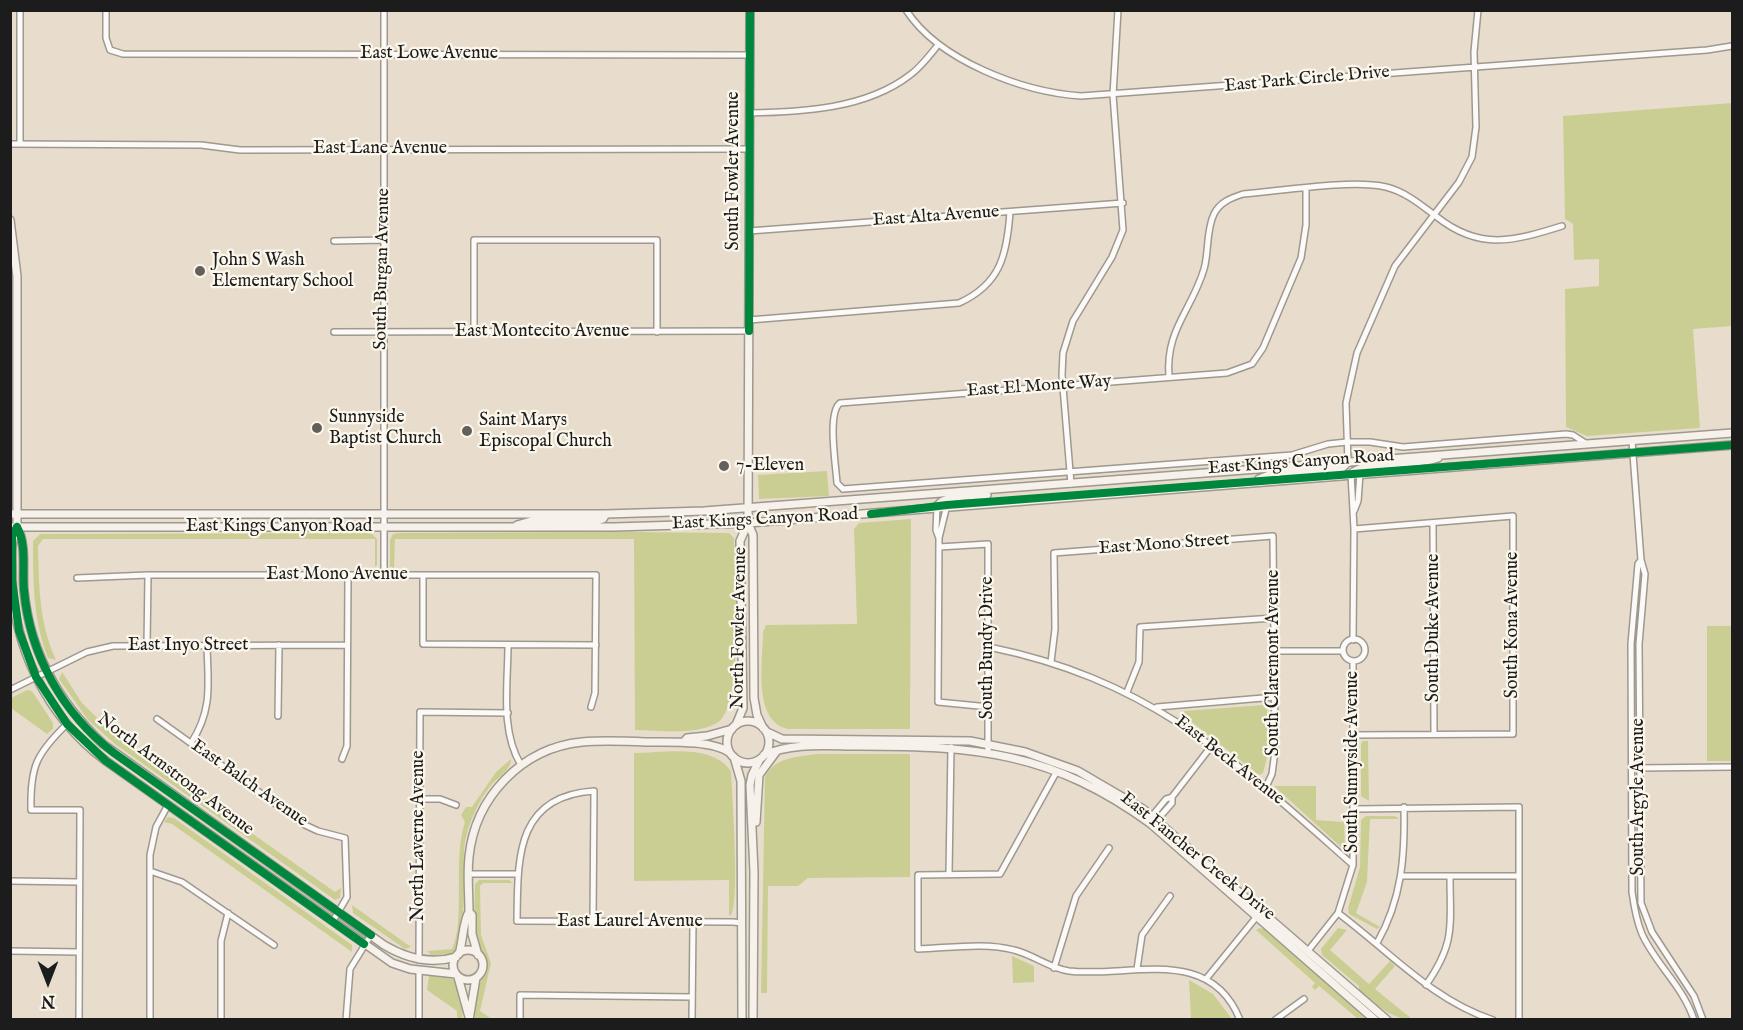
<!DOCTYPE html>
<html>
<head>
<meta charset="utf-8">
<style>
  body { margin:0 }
  #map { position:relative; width:1743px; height:1030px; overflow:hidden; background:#e8ddcd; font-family:"IM FELL English",serif }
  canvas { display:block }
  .frame { position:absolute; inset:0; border:12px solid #1c1c1c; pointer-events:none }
  .north { position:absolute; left:18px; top:952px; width:60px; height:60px; -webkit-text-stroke:4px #fbf7ec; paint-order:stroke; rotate:180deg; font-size:16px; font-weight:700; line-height:24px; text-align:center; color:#1c1c1c }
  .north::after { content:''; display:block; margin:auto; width:21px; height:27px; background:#1c1c1c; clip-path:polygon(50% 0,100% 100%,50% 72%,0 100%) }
</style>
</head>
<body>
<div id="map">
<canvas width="1743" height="1030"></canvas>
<div class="frame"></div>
<div class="north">N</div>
</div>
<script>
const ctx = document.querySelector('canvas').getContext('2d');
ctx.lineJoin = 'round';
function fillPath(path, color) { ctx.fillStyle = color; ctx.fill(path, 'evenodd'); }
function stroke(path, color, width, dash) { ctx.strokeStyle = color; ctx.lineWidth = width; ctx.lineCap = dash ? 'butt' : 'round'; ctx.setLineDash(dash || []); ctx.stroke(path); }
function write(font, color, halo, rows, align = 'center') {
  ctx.font = font + ' "IM FELL English",serif'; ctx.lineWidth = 4.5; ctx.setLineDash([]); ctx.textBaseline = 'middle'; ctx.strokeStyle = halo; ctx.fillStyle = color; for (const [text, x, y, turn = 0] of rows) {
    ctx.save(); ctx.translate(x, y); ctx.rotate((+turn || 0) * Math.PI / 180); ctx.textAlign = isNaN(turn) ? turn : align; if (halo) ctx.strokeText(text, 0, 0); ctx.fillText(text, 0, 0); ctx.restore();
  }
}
fillPath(new Path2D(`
  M 1732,103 L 1732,326 L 1693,329 L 1700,428 L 1587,436 L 1566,427 L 1565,289 L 1599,286 L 1599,259 L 1574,260 L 1573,224 L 1565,219 L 1563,116 Z
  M 827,471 L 829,496 L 759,499 L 758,475 Z
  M 911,519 L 910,729 L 788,729 C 752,721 763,661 763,632 L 766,625 L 857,624 L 854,529 L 859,523 Z
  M 634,532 L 729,533 L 734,538 C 735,570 745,707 717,723 C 693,736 661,730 635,730 L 634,539 L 395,539 L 394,569 L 390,566 L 390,540 L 393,534 L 398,533 Z
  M 371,533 L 377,539 L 377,565 L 375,567 L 375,539 L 43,539 L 38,546 C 39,587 39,622 56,660 L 48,658 C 33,620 33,582 33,541 L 40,534 Z
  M 1707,626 L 1732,626 L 1732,761 L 1707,761 Z
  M 62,672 L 82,703 L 119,739 L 335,892 L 341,888 L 340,898 L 335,900 L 115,744 L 88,720 L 59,679 Z
  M 27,690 L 32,691 L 53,723 L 53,729 L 47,734 L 11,708 L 11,698 Z
  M 1263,705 L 1267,708 L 1267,758 L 1263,773 L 1259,775 L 1183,715 L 1184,711 Z
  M 1363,741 L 1368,741 L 1369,801 L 1361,796 L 1361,744 Z
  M 634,753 C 665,753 711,743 731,771 C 732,792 740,905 731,915 L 729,916 L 729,880 L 634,881 Z
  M 817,754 L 910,754 L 910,877 L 808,878 L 798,886 L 768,886 L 767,993 L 761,993 L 765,777 C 774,757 797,757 817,754 Z
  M 511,759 C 512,768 499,777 492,784 C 479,800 469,821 465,842 C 461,866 470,942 451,954 L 432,956 L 427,951 L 452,949 C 466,920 452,861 465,822 L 461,815 L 466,807 L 472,807 L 496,772 Z
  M 1274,786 L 1316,786 L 1316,820 L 1344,822 L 1345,845 L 1341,847 Z
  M 1366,816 L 1395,816 L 1399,819 L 1370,819 L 1367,882 L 1356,913 L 1380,927 L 1377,929 L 1349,914 L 1348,908 L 1360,867 L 1361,820 Z
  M 168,817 L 174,818 L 352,945 L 352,952 L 172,824 L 164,822 Z
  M 479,880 L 509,880 L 513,883 L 483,883 L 480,886 L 481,935 L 491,963 L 480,1011 L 492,1019 L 475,1020 L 474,1004 L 486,963 L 474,929 L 475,884 Z
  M 352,905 L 411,947 L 405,949 L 353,913 Z
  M 1260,928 L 1265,929 L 1368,1019 L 1358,1019 L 1319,986 L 1315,990 L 1312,987 L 1315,983 L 1256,930 Z
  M 1338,928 L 1347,930 L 1330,950 L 1369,984 L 1390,961 L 1395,966 L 1375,989 L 1412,1019 C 1392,1020 1374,1003 1359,990 L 1359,986 L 1322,955 L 1321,949 Z
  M 1012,956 L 1034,966 L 1034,982 L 1013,983 Z
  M 433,974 L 456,980 L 463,1001 L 462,1019 L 457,1019 L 457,1011 L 427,990 L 429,975 Z
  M 1189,980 L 1213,994 L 1232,1019 L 1191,1019 Z`), '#cbce93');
const street = new Path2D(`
  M 20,10 L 20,144
  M 106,10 L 106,38 L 110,50 L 123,54 L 749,55
  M 906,10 C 939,61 1023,92 1081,96 L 1707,50 L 1732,46
  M 749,113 C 802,112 866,109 910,75 C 921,67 929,56 938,45
  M 10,144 L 201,145 L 240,150 L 749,149
  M 749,231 L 1123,203
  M 334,241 L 383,240
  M 749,320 L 959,303 C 1001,284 1007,254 1010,212
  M 474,331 L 474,240 L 657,240 L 657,332
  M 334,332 L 749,331
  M 1169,377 C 1165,330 1192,310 1204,269 C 1209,252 1206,230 1214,214 C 1220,202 1231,198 1243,194 C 1281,191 1351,179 1386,187 C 1406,192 1421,205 1437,217 C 1480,251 1514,241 1562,226
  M 1632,441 L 1641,560 L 1645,574 L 1639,644 L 1641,903 L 1652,932 L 1694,996 L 1703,1020
  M 1348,462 L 1346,403 L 1357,353 L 1395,266 L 1459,182 L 1472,157 L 1476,127 L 1474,52 L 1478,10
  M 1351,474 L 1354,529 L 1353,640
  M 1071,484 L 1062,375 L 1063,353 L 1073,321 L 1112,257 L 1123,230 L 1113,95 L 1118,10
  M 843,489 L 1292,455 L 1328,444 L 1347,442 L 1370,442 L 1403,447 L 1566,434 L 1573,435 L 1587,444
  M 843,489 L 837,483 C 836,466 827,413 840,403 L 1227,373 L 1252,364 L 1263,348 L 1301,258 L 1306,225 L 1306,189
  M 937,507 L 936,530 L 939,538 L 938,702 L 989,707
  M 1354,511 L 1358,501 L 1360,474
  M 1433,523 L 1434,734
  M 939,538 L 947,505
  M 939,547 L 988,544 L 988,752
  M 1641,560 L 1638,564 L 1631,644 L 1632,892 C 1634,906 1636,920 1642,934 C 1656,965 1683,986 1694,1020
  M 384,575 L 384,10
  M 423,575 L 423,644 L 596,645
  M 77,578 L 148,575 L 596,575 L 595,693 L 591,707
  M1343 650a11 11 0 1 1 22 0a11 11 0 1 1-22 0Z
  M 508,645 C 508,684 500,731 521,765
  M 147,646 L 148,575
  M 989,647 C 1151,680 1233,759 1353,865
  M 1275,651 L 1343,651
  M 1051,662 L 1055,629 L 1054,553 L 1273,536 L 1275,751 L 1272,774 L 1266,787
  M 10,690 L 87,652 L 113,646 L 347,645
  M 1127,692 L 1139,662 L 1140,627 L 1274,618
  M 1157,707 L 1275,697
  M 278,716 L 279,645
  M 157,719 L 305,825 L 318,831 L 345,838 L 347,897 L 333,921
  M 67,724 C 36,754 30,767 31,810 L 80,810 L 79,1020
  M 1353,735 L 1513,734 L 1513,516 L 1354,529
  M 191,743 C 213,710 208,683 207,646
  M 342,759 L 347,746 L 348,575
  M 1638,768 L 1732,767
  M 1057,771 L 1000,874 L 918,875 L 918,949 C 949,948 985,942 1014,950 C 1034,955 1049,968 1069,971 C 1129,978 1210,944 1240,1020
  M 1172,797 L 1213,744
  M 419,799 L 440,799 L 456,805
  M 1354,809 L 1519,807 L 1519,1020
  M 1152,816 L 1166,799 L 1172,797 L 1172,803 L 1157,820
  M 150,871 L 182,882 L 274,945
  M 468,874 L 518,874
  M 949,874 L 951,747
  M 1401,876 L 1519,876
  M 10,881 L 79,882
  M 1338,913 C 1389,951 1432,1000 1493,1020
  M 593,922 L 594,791 C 514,796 518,861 517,921 L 733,922 L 742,923
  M 1377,943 C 1402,899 1405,856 1404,807
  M 10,951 L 79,952
  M 1307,952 L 1338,913 L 1353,865 L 1353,661
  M 419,960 L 420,712 L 508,713
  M 1054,968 L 1076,896 L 1109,848
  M 1137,969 L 1142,935 L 1170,896
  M 419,970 L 419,1020
  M 1206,979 L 1258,915
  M 1426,985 C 1456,942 1450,926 1450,876
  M 150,1020 L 150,855 L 156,827 L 168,805
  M 221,1020 L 221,941 L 228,913
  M 346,1020 L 350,969 L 371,935
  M 520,1020 L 520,995 L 692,997
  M 692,1020 L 693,922
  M 1275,1020 L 1304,999`);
const secondary = new Path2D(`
  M 750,10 L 748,523 L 753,535 L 754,698 L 757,715 L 763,728
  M 10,220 L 17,276 L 17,527 C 27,545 22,570 24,591 C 30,652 58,702 103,744 L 384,945 C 406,958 430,965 456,957
  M 1351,474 C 1364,460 1417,466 1438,458
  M 1259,479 L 1269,475 L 1341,469 L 1348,462
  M 937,506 C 946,494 972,496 987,495
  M 10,514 L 606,514 L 704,511 L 1732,433
  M 517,525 L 531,521 L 596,521 L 603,519 L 606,514
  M 10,527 L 614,527 L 748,523 L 1732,445
  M 17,527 C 10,541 12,556 12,571 C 11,645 47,717 106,761 L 392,963 L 410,969 L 456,974
  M727 742a21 21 0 1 1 42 0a21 21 0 1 1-42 0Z
  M 736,725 L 743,708 L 740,541 L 748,523
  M 767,732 L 782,739 L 970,741 L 1025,752 L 1078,771 L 1143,809 L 1387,1020
  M 684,742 L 687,738 L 707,736 L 732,729
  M 764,755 C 793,742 828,746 859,746 C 977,746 1052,752 1151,824 L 1375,1020
  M 734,757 L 741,781 L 742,1020
  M 756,822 L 759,775 L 776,752
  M453 965a15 15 0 1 1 30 0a15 15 0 1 1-30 0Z
  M 459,954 C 463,942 463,920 469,912
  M 478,955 L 472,934 L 472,915 L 469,912 C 469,894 467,875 469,857 C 475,797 522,748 582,742 C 603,740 625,741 646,742 C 669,742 713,740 730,753
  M 458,977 L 469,1017
  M 469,1020 L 476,978
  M 753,1020 L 754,872 L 750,785 L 752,775 L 760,759`);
stroke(street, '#9e988f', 8);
stroke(secondary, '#9e988f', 10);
stroke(street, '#fcfaf8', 5);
stroke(secondary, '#f6f1ea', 7);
stroke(new Path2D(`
  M 749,331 L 750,10
  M 871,514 L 947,505 L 1732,445
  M 17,527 L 12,536 L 12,580 L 19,631 L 36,677 L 67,724 L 106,761 L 364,944
  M 17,527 C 27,545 22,569 24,590 C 30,655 62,713 114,753 L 371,935`), '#00873e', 8);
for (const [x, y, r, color] of [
  [200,271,6,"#63605a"],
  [317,428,6,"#63605a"],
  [467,431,6,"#63605a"],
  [724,466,6,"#63605a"]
]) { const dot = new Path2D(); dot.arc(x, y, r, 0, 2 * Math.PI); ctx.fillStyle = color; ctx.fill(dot); stroke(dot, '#fbf7ec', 2); }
write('18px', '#1c1c1c', '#fbf7ec', [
  ["East Lowe Avenue",429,54],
  ["East Park Circle Drive",1307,80,-5],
  ["East Lane Avenue",380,149],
  ["South Fowler Avenue",734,171,-90],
  ["East Alta Avenue",936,217,-4],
  ["South Burgan Avenue",383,269,-89],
  ["East Montecito Avenue",542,332],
  ["East El Monte Way",1039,387,-4],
  ["East Kings Canyon Road",1301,463,-4],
  ["East Kings Canyon Road",765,520,-3],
  ["East Kings Canyon Road",279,527],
  ["East Mono Street",1164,545,-4],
  ["East Mono Avenue",337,575],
  ["South Kona Avenue",1513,625,-90],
  ["North Fowler Avenue",740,628,-89],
  ["South Duke Avenue",1434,628,-90],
  ["East Inyo Street",188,646],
  ["South Bundy Drive",988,648,-90],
  ["South Claremont Avenue",1274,663,-90],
  ["East Beck Avenue",1229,761,38],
  ["South Sunnyside Avenue",1353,762,-90],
  ["North Armstrong Avenue",175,775,37],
  ["East Balch Avenue",249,784,35],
  ["South Argyle Avenue",1639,797,-90],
  ["North Laverne Avenue",419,836,-90],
  ["East Fancher Creek Drive",1197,857,39],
  ["East Laurel Avenue",630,922]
]);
write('18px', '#1c1c1c', '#fbf7ec', [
  ["John S Wash",212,261],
  ["Elementary School",212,282],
  ["Sunnyside",329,418],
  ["Baptist Church",329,439],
  ["Saint Marys",479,421],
  ["Episcopal Church",479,442],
  ["7-Eleven",736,466]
], 'left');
</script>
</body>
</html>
